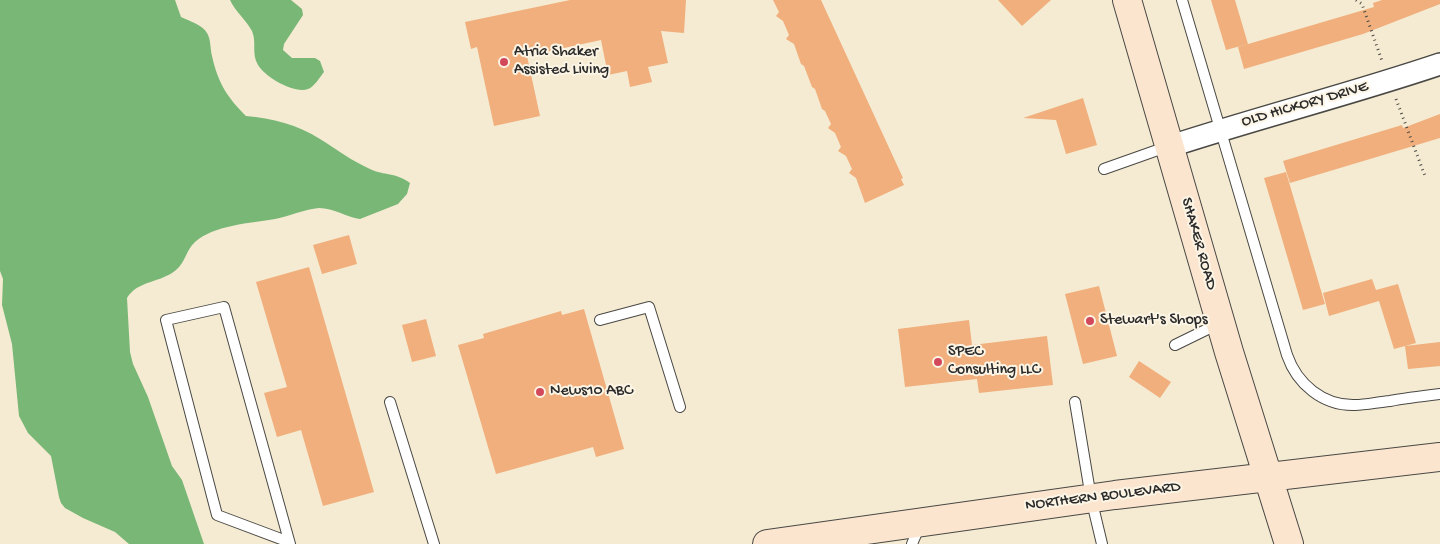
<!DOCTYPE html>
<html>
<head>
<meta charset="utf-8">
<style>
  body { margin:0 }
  canvas { display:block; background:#f5ebd2 }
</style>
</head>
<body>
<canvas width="1440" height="544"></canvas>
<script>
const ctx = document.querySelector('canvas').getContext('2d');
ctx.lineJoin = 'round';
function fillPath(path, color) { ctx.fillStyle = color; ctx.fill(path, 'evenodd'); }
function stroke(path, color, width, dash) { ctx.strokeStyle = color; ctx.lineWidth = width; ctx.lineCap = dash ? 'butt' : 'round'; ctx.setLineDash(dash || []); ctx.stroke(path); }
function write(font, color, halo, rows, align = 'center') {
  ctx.font = font + ' "Gochi Hand",sans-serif'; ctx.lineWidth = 4; ctx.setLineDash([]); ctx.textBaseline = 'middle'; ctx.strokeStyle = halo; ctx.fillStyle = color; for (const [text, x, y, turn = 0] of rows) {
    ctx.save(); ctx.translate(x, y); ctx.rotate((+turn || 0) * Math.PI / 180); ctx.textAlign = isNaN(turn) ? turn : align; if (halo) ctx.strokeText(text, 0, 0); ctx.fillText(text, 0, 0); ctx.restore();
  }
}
fillPath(new Path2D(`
  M 0,0 L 175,0 L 181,17 C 189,21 203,25 207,33 C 211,39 210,49 212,56 C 218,83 227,97 246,116 C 272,118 298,125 320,139 C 336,149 352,161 370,169 C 385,176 395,172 410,183 L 407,194 L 398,204 L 360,219 C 346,217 334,208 319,208 C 305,209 290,216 275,219 C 251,223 214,225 195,242 C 186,250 185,263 176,270 C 161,283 138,280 127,298 L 130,352 L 133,364 L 148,397 L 172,466 L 182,480 L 204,544 L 129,544 L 115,532 L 83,518 L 65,508 L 61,503 L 59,497 L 51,456 L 28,433 L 19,416 L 12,344 L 2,305 L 3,279 L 0,271 Z
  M 230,0 L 291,0 L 302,9 L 303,15 L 284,44 L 283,50 L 292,58 L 315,58 L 320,61 L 324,72 C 320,77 314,87 308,89 C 294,94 265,77 258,65 C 251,54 257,42 252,31 C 246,20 235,11 230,0 Z`), '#79b777');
fillPath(new Path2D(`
  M 570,0 L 686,0 L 684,33 L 661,31 L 668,63 L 648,67 L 652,82 L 630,87 L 627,71 L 608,75 L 601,40 L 527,56 L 540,116 L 494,126 L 477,47 L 471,49 L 465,22 Z
  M 773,0 L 821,0 L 903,178 L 901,179 L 904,185 L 865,203 L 856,178 L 849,173 L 852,169 L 846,156 L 838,151 L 841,147 L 835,133 L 828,128 L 831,124 L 825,111 L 822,109 L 815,89 L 812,87 L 804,66 L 801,64 L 794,44 L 786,39 L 789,35 L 783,21 L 776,16 L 779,12 Z
  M 998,0 L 1051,0 L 1022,26 Z
  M 1211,0 L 1235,0 L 1248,44 L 1226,50 Z
  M 1382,0 L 1440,0 L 1440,4 L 1363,34 L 1244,69 L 1238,47 L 1374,7 L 1373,3 Z
  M 1083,98 L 1097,145 L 1066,154 L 1056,120 L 1023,118 Z
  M 1440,114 L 1440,138 L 1290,183 L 1283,161 L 1402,125 L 1403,128 Z
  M 1286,172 L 1325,304 L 1303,310 L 1264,178 Z
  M 349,235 L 357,264 L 322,274 L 313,245 Z
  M 309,267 L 374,492 L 323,506 L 301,430 L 277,437 L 264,393 L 287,387 L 256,282 Z
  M 1372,279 L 1376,290 L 1398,284 L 1416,343 L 1394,349 L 1379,301 L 1329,316 L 1323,293 Z
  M 1099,286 L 1117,356 L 1083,364 L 1065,294 Z
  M 584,309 L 624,449 L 596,457 L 593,447 L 496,474 L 458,345 L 484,338 L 483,334 L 561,311 L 562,315 Z
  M 426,319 L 436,356 L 412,362 L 402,325 Z
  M 969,320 L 972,345 L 1047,336 L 1053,385 L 979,393 L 977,379 L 905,387 L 898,329 Z
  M 1440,342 L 1440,366 L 1408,369 L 1405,346 Z
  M 1139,361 L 1171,382 L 1160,398 L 1129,377 Z`), '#f0af7c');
const lane = new Path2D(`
  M 1182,0 L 1287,355 C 1297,384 1323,406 1355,405 C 1366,405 1378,402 1390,401 C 1406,398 1423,396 1440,394
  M 1104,169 L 1169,146
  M 600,320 L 649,307 L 680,407
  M 1175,345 L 1220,323
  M 390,402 L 434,544
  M 1075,402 L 1091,498 L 1102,544
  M 289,542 L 217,515 L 166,320 L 224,307 L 290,544
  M 912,544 L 920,525`);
const street = new Path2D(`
  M 1171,146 C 1260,117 1351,94 1440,64`);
const secondary = new Path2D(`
  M 1127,0 L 1229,352 L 1289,544
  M 767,544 L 1115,495 L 1440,457`);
stroke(lane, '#494844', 12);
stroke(street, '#494844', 24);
stroke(secondary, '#494844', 30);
stroke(new Path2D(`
  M 1356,0 L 1362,4 L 1382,61
  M 1396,99 L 1425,176`), '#494844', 3, [1, 4]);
stroke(lane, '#fff', 10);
stroke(street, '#fff', 21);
stroke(secondary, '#fbe5cf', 28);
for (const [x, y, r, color] of [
  [504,62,5,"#d1495b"],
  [1090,321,5,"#d1495b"],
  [938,362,5,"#d1495b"],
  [540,392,5,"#d1495b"]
]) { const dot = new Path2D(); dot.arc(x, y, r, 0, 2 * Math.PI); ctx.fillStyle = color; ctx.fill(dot); stroke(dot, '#fcf5e5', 2); }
write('16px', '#2b2b2b', '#fcf5e5', [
  ["Atria Shaker",514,53],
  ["Assisted Living",514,71],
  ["Stewart's Shops",1100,321],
  ["SPEC",948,353],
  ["Consulting LLC",948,371],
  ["News10 ABC",550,392]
], 'left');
write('16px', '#2b2b2b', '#fcf5e5', [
  ["OLD HICKORY DRIVE",1305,105,-16],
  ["SHAKER ROAD",1198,244,74],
  ["NORTHERN BOULEVARD",1103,497,-7]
]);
</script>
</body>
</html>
